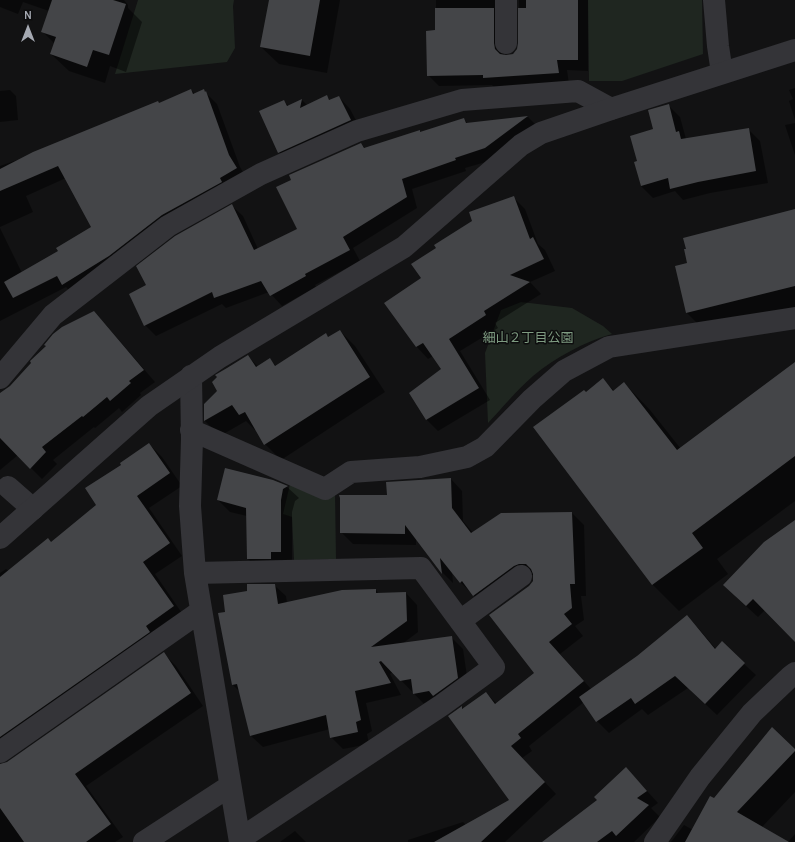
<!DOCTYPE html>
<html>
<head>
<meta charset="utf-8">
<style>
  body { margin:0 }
  #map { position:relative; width:795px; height:842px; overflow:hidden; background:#121213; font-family:Karla,sans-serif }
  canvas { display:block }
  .north { position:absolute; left:8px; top:8px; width:40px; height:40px; -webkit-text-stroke:3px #0d0d0e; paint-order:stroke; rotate:0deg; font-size:11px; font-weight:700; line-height:16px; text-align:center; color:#a5a9b2 }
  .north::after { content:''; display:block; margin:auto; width:14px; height:18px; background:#a5a9b2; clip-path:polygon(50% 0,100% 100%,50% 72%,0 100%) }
</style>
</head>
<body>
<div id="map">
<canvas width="795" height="842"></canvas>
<div class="north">N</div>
</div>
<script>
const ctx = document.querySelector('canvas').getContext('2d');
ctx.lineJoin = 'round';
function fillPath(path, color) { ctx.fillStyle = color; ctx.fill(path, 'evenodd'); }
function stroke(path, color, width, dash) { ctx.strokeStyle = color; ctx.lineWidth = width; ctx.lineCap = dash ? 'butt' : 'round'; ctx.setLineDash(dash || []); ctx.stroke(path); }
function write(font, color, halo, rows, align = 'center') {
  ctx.font = font + ' Karla,"Noto Sans JP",sans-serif'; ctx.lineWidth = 3; ctx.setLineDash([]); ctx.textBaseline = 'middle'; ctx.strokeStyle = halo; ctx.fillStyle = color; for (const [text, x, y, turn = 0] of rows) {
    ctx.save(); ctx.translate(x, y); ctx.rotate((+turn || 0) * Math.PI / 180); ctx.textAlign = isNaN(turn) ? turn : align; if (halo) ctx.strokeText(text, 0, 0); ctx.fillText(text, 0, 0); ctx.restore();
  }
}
fillPath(new Path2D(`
  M 138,0 L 234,0 L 233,6 L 235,48 L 227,62 L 115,74 Z
  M 588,0 L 702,0 L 703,54 L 622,81 L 589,81 Z
  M 521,302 L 572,308 L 603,326 L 612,334 C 584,342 556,357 533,376 C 517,390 503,407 488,423 L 485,353 L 501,310 Z
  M 290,484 L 335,493 L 336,559 L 294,560 L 292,517 L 283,514 Z`), '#1f2620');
fillPath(new Path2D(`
  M 0,0 L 124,0 L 128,5 L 128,8 L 142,22 L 126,72 L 110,66 L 105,83 L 69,71 L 51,54 L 55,44 L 43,32 L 49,11 L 23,2 L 18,14 L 0,7 Z
  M 270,0 L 340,0 L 327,73 L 279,64 L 261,47 Z
  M 436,0 L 510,0 L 504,11 L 504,56 L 513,54 L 518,49 L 520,43 L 519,0 L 588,0 L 588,71 L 567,70 L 569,84 L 495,88 L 492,85 L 439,86 L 428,75 L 436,31 Z
  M 795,88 L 795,120 L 789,101 L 793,99 L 789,90 Z
  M 10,90 L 16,96 L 18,120 L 0,122 L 0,91 Z
  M 191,90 L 195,94 L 203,90 L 217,104 L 240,167 L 247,179 L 74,296 L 66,287 L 0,321 L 0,228 L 22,273 L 60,251 L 92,228 L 66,178 L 26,196 L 33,212 L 0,227 L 0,166 L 17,160 L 19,161 Z
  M 327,97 L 331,101 L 339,97 L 350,109 L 362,132 L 291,164 L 279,152 L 283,101 L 289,106 L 302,100 L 308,106 Z
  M 668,105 L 680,117 L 686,139 L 748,129 L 760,141 L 768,183 L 710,193 L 683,200 L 675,191 L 653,198 L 641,186 L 638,162 Z
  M 528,117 L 538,127 L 496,159 L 465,168 L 466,171 L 412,189 L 417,208 L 353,248 L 360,261 L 315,285 L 316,287 L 282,306 L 269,292 L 226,308 L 222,304 L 156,336 L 145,325 L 147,286 L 232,206 L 243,216 L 258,249 L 299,229 L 361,144 L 366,149 L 419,131 L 421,133 L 464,119 L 468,124 Z
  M 795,123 L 795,155 L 785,125 Z
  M 513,197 L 525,209 L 538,244 L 545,250 L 555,271 L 530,282 L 541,294 L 495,323 L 498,328 L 460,351 L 490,400 L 438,431 L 426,419 L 442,369 L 433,356 L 428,359 L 417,347 L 386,303 L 422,278 Z
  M 795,210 L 795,317 L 712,338 L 687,313 L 689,264 Z
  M 93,312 L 105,324 L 155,382 L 140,393 L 141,395 L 122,412 L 119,408 L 95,428 L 94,427 L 53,460 L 57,464 L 42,479 L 18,455 L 0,470 L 0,405 Z
  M 340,331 L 355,346 L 385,392 L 281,460 L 265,444 L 256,429 L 255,430 L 246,421 L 220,436 L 205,421 L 205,404 L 219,391 L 248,356 L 258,367 L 270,359 L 276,366 L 326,334 L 329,338 Z
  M 795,364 L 795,501 L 717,559 L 728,574 L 679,611 L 653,585 L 535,427 L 586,393 L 603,379 L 614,391 L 624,383 L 650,410 L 681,449 Z
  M 149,444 L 162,457 L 182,486 L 149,508 L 182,556 L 155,574 L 186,619 L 0,763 L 0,573 L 6,569 L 9,571 L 51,543 L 98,506 L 123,465 Z
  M 451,479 L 462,491 L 463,521 L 473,533 L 572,513 L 584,525 L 586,596 L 581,596 L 584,620 L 575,626 L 583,636 L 560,654 L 591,689 L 638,656 L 687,617 L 699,629 L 716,649 L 744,664 L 756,675 L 717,715 L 688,688 L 648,715 L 642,709 L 609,733 L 597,721 L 584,702 L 529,746 L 532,751 L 522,758 L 556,794 L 505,842 L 408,842 L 408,840 L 463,822 L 466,825 L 511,801 L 449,717 L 462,707 L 464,709 L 486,693 L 497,704 L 536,673 L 529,587 L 534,581 L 534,575 L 531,575 L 486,607 L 460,582 L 452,571 L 453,583 L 443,573 L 416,538 L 416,545 L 353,544 L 341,532 L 388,496 Z
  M 273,481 L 287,487 L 299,498 L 295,501 L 292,512 L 292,564 L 260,571 L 248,559 L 247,516 L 230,512 L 218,500 Z
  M 795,570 L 795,640 L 765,610 L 758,617 L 736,597 Z
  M 274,585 L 286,596 L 287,603 L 376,590 L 379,594 L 406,593 L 417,605 L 418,632 L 402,644 L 451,637 L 463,649 L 469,690 L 425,705 L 393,672 L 390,674 L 401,695 L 366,703 L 372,731 L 367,734 L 369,744 L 343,749 L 331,737 L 330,729 L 263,747 L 251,736 L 240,692 L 233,685 L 220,614 L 227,612 L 248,592 Z
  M 164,654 L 176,666 L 203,706 L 86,786 L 123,837 L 115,842 L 0,842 L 0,765 L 8,763 Z
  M 795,750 L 795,792 L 762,827 L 787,842 L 671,842 L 684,825 L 693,830 L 714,799 Z
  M 637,780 L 658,803 L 651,808 L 660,817 L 634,842 L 543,842 Z
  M 295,831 L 306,842 L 280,842 Z
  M 795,834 L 795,842 L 788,842 Z`), '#0007');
fillPath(new Path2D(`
  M 52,0 L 113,0 L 126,4 L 109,55 L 93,50 L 87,67 L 50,54 L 56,37 L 41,32 Z
  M 269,0 L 320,0 L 310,56 L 260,47 Z
  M 526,0 L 578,0 L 578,60 L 557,60 L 559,73 L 483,78 L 483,75 L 427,76 L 426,31 L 435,30 L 435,8 L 494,8 L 494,43 L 495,49 L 500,54 L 506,55 L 513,54 L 517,49 L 518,43 L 518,8 L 526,8 Z
  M 191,89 L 193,94 L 204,89 L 205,92 L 206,91 L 229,155 L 237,168 L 220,178 L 222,182 L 162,215 L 109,256 L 62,285 L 57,276 L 13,298 L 4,282 L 58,251 L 56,248 L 91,227 L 58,166 L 0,191 L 0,169 L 33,152 L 158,101 L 159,103 Z
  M 327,95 L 329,100 L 339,96 L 351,120 L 278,153 L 259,111 L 284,100 L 287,106 L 302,99 L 300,108 Z
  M 669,104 L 676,132 L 679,131 L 681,139 L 749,128 L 756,171 L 698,182 L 670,189 L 668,178 L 641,186 L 634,162 L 637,161 L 630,136 L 653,129 L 648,110 Z
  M 528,116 L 485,148 L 455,158 L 456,160 L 402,179 L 407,197 L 343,237 L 350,250 L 305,274 L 306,276 L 270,296 L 261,281 L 214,298 L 212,292 L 144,326 L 129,294 L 146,285 L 136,266 L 175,236 L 232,204 L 254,250 L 297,229 L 276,187 L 291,180 L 289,175 L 361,143 L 364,148 L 420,130 L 420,132 L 464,118 L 466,123 Z
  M 514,196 L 530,239 L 533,237 L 544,259 L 510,275 L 530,282 L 484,311 L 486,315 L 449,339 L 479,388 L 426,420 L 409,393 L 441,369 L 423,343 L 416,347 L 384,303 L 421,278 L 411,264 L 436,248 L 434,245 L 472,221 L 469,212 Z
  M 795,209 L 795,286 L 686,313 L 675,266 L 687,263 L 684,249 L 686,249 L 683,238 Z
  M 94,311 L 144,370 L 129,381 L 131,383 L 110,401 L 107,397 L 83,417 L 82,416 L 42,447 L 46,452 L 30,469 L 0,438 L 0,393 L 10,386 L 31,363 L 30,361 L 46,346 L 44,345 L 53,334 L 62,327 Z
  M 340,330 L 370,377 L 264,445 L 245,412 L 239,415 L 232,405 L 204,421 L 204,404 L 217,391 L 212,382 L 217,377 L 215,375 L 227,368 L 248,355 L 256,367 L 270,358 L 275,366 L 326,333 L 328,337 Z
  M 795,362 L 795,456 L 692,533 L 703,548 L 652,585 L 533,427 L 584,390 L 586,392 L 603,378 L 613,391 L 624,382 L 677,450 Z
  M 149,443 L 170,473 L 137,496 L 170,543 L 143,562 L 174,606 L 146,626 L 150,632 L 0,737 L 0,577 L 48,538 L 51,542 L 96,505 L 85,488 L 121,465 L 120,463 Z
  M 225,468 L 273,480 L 288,486 L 283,489 L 281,500 L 281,552 L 271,552 L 271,559 L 247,559 L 246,508 L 217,500 Z
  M 451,478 L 452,508 L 471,533 L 501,513 L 572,512 L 575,584 L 570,584 L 572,608 L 564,614 L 572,624 L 549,642 L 584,681 L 518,734 L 521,738 L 511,746 L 545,782 L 481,842 L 434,842 L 509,800 L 448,716 L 462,706 L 462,709 L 486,692 L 495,704 L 534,673 L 489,615 L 529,586 L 533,581 L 533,574 L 531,569 L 526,564 L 519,564 L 514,566 L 473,596 L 462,581 L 460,583 L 440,558 L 442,574 L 405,525 L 405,534 L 340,533 L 340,498 L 339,495 L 387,495 L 386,482 Z
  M 795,520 L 795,642 L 753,599 L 746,606 L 723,585 L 764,542 Z
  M 247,584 L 275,584 L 278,604 L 342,590 L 376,589 L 376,593 L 406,592 L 407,621 L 371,647 L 452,636 L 458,678 L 433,696 L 429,691 L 413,694 L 411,679 L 400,681 L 381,661 L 379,662 L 391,683 L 355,691 L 361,720 L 356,722 L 358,732 L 330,738 L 326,715 L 250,736 L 237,684 L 232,685 L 218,613 L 225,612 L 223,595 L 247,591 Z
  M 687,615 L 715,649 L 722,641 L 745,663 L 705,704 L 675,676 L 635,704 L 631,698 L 596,722 L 579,697 L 637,656 Z
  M 164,652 L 191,693 L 75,774 L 111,824 L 86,842 L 24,842 L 0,808 L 0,764 L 7,762 Z
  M 772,727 L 795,749 L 795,751 L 737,812 L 789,842 L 685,842 L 710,796 L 714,798 Z
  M 626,767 L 647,791 L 637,798 L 649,805 L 616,836 L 612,831 L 597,842 L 542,842 L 597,800 L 594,797 Z`), '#444548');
stroke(new Path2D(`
  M 714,0 L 718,46 L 722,73
  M 506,43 L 506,0
  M 191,376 L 192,439 L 190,506 L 195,573 L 240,842
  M 0,378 L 53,315 L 168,226 L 261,174 L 357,131 L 462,100 L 578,91 L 611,109
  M 191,430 L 325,489 L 351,472 L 420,467 L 467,457 L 485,447 L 532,399 L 564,371 L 609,347 L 795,318
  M 8,487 L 33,509
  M 195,573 L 421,568 L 494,667 L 442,705 L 240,839
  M 460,621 L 521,576
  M 0,752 L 201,611
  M 144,842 L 230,786
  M 655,842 L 700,777 L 752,713 L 791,676 L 795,673`), '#343438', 22);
stroke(new Path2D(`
  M 0,538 L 149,406 L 220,357 L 404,247 L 521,145 L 541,133 L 611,109 L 795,50`), '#343438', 22);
write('13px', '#7e9b81', '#0d0d0e', [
  ["細山２丁目公園",528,338]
]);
</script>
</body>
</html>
